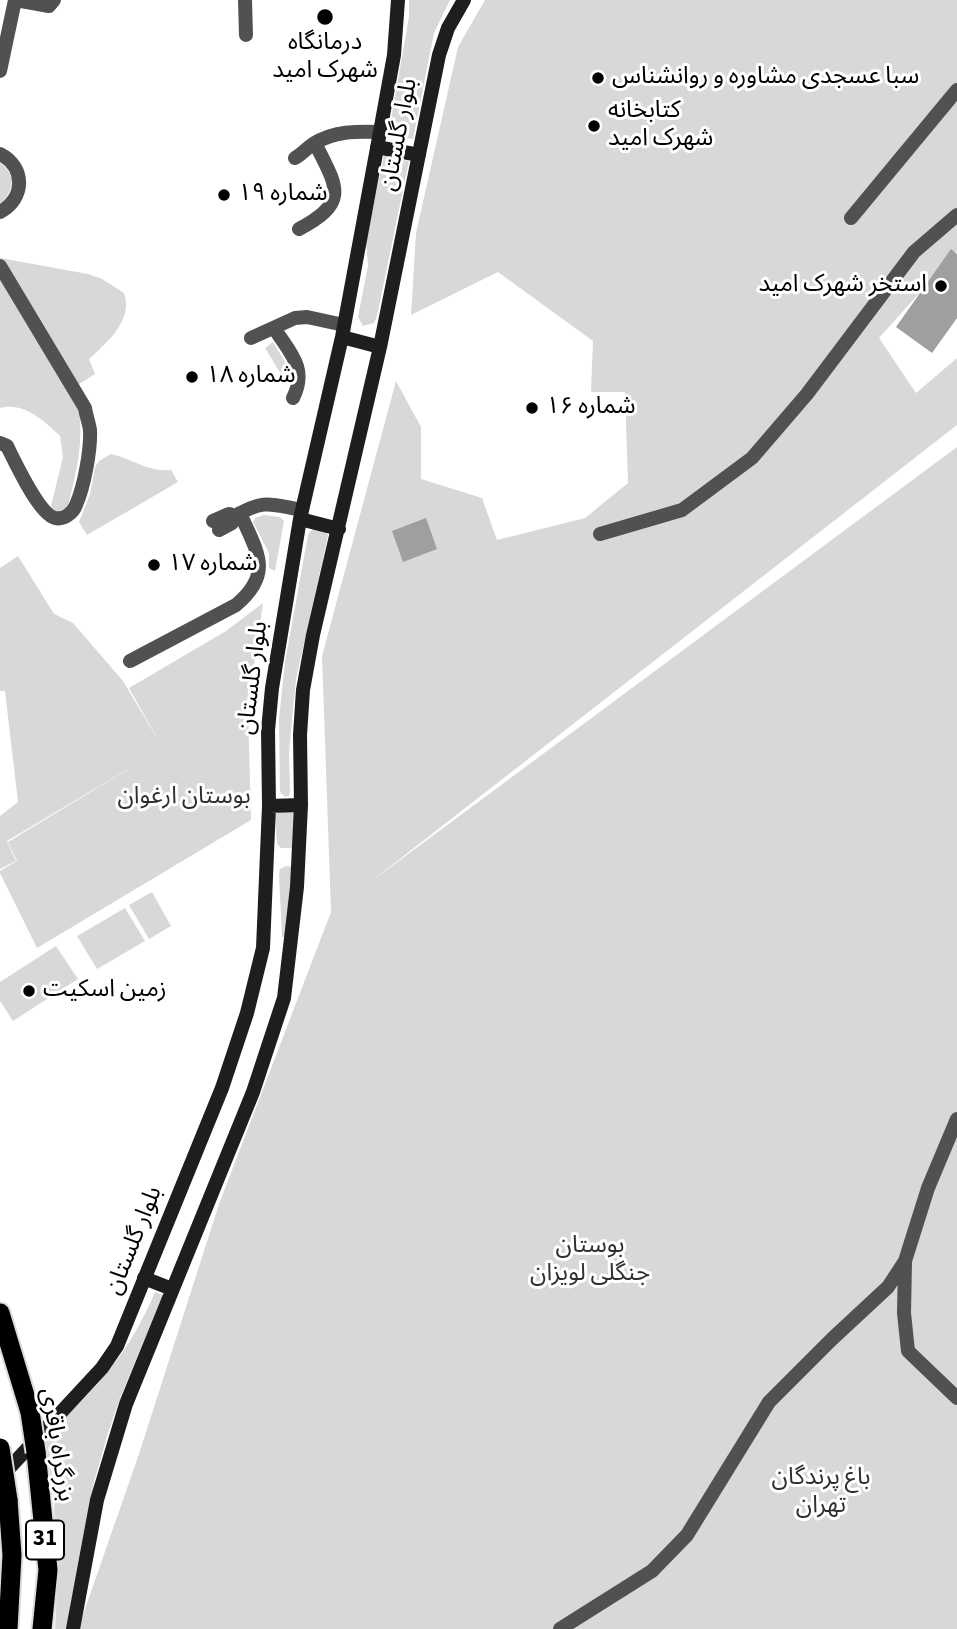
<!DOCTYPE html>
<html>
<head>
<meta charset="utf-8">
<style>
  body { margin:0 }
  canvas { display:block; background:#fff }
</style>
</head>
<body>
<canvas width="957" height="1629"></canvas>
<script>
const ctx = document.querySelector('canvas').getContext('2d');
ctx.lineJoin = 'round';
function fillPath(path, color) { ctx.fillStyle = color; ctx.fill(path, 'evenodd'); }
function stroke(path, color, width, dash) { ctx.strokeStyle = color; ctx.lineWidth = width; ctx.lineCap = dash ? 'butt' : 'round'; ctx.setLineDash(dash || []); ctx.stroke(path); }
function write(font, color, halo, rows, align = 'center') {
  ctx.font = font + ' "Source Sans 3","Noto Sans Arabic",sans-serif'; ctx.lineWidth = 6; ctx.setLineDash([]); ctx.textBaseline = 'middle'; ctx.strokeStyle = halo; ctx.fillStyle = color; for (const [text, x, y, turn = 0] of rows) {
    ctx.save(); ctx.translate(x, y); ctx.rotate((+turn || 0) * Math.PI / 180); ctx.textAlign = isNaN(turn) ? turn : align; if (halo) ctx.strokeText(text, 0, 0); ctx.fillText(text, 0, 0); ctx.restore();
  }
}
fillPath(new Path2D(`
  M 409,0 L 450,0 L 434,33 L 413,139 L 388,136 L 409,17 Z
  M 485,0 L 957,0 L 957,251 L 879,338 L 916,393 L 957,358 L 957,425 L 369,883 L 957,447 L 957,1629 L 78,1629 L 139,1454 L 219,1204 L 331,912 L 322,656 L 396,381 L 421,427 L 421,479 L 482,498 L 497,540 L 585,518 L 628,483 L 625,392 L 591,392 L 593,341 L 498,272 L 411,315 L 416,233 L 458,47 Z
  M 384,156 L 409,161 L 377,316 L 374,323 L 363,326 L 358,317 L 368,266 L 366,240 Z
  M 0,163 C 18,176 13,191 0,205 Z
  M 0,258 L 88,274 L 102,279 L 124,293 C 134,319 107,343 89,359 L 95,374 L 76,386 Z
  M 0,275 L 79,411 C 84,445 75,477 67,510 L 61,513 L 53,511 L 51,506 L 63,457 L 60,436 C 43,420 24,402 0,408 Z
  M 273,342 L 290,370 L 288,386 L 265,348 Z
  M 111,454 C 133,459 147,472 171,470 L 178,482 L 87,535 L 79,522 L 90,494 L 95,467 L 99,461 Z
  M 264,515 L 280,517 L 284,521 L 275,571 L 269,568 L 269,553 L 253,522 L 255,518 Z
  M 313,528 L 326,531 L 328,536 L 296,679 L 289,751 L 290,791 L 289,796 L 285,797 L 280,792 L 279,719 L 285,662 L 308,535 Z
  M 18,556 L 54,614 L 73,623 L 123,681 L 161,745 L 129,688 L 226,631 L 263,603 L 248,707 L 251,820 L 37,948 L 0,873 L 0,871 L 17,861 L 8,842 L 150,756 L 7,841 L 16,861 L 0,869 L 0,816 L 18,802 L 5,691 L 0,691 L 0,568 Z
  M 290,811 L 295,813 L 292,848 L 281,848 L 277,844 L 275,815 L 279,812 Z
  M 286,866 L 293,867 L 287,937 L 282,937 L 279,875 L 280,869 Z
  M 152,892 L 171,926 L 149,939 L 129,905 Z
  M 125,908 L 145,941 L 97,969 L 77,936 Z
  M 56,946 L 78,979 L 13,1021 L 0,1001 L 0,982 Z
  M 155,1292 L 163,1295 L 120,1398 L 108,1433 L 94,1482 L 68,1629 L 55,1629 L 57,1588 L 54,1503 L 45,1433 C 95,1392 130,1352 155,1292 Z`), '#d8d8d8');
fillPath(new Path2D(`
  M 951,249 L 957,254 L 957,318 L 932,353 L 896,327 Z
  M 426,518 L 437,549 L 403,562 L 392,531 Z`), '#9f9f9f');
const trunk = new Path2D(`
  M 0,1313 L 30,1412
  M 36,1452 L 48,1570 L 42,1629
  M 8,1500 L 12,1555 L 8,1629`);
stroke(trunk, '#dbdbdb', 23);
stroke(new Path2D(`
  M 16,0 L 49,6 L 54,0
  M 245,0 L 246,35
  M 0,71 L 15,0
  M 0,154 C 26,167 25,199 0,212
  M 295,158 C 302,154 307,148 313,144 C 334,131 356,131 380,132
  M 851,218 L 957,90
  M 299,229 C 350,202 337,187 315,143
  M 0,266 L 85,408 C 86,415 89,423 90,430 C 91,450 84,487 76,505 C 73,513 64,520 55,518 C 39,514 15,462 7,446 L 0,443
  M 274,328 C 290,353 308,368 293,398
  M 251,338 L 295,318 L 307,317 L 344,325
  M 213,521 L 229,514 L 235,516
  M 219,530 L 232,523 L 235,516 C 265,499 269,504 302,510
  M 600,534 L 682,510 L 752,458 L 807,394 L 914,252 L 957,215
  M 130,661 L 236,605 C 274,573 257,552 240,513
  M 905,1262 L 904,1313 L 908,1351 L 957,1398
  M 560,1629 L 652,1571 L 687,1535 L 769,1402 L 832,1339 L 888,1287 L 905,1261 L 928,1188 L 957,1119`), '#515151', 14);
stroke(new Path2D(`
  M 377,147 L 419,155
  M 342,337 L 380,347
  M 300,519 L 339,529
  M 269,806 L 301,805
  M 144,1278 L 172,1289
  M 1,1477 L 102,1368 L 117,1346 L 222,1088 L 247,1013 L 263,948 L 269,806 L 268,730 L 272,688 L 300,519 L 342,337 L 380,132 L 394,55 L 398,0
  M 73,1629 L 97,1500 L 126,1404 L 253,1092 L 284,998 L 297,887 L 301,805 L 300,735 L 303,690 L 313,635 L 380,347 L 439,55 L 448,28 L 464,0`), '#1e1e1e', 14);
stroke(trunk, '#000', 19);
const trunkBridge = new Path2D(`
  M 30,1412 L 36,1452
  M 0,1448 L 8,1500`);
stroke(trunkBridge, '#dbdbdb', 23, []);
stroke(trunkBridge, '#000', 19);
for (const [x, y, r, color] of [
  [325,17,9,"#000"],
  [598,78,7,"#000"],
  [594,126,7,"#000"],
  [224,195,7,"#000"],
  [941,286,7,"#000"],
  [192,377,7,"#000"],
  [532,408,7,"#000"],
  [154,565,7,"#000"],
  [29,991,7,"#000"]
]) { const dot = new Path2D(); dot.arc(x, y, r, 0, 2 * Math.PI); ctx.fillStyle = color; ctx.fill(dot); stroke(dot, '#fff', 2.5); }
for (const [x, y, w] of [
  [45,1540,38]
]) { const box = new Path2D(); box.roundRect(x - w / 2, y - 19.5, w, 39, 5); ctx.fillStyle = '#fff'; ctx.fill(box); stroke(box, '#000', 2); }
write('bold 23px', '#000', null, [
  ["31",45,1540]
]);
write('24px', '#000', '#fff', [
  ["درمانگاه",325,44,"center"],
  ["شهرک امید",325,72,"center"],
  ["سبا عسجدی مشاوره و روانشناس",612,78],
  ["کتابخانه",608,112],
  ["شهرک امید",608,140],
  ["شماره ۱۹",238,195],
  ["استخر شهرک امید",927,286,"right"],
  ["شماره ۱۸",206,377],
  ["شماره ۱۶",546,408],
  ["شماره ۱۷",168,565],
  ["زمین اسکیت",43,991]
], 'left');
write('24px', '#000', '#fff', [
  ["بلوار گلستان",400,135,-79],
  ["بلوار گلستان",254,678,-83],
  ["بلوار گلستان",135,1241,-68],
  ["بزرگراه باقری",56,1445,81]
]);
write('24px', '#2f2f2f', '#fff', [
  ["بوستان ارغوان",184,798],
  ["بوستان",590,1247],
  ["جنگلی لویزان",590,1275],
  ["باغ پرندگان",821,1479],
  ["تهران",821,1507]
]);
</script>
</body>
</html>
